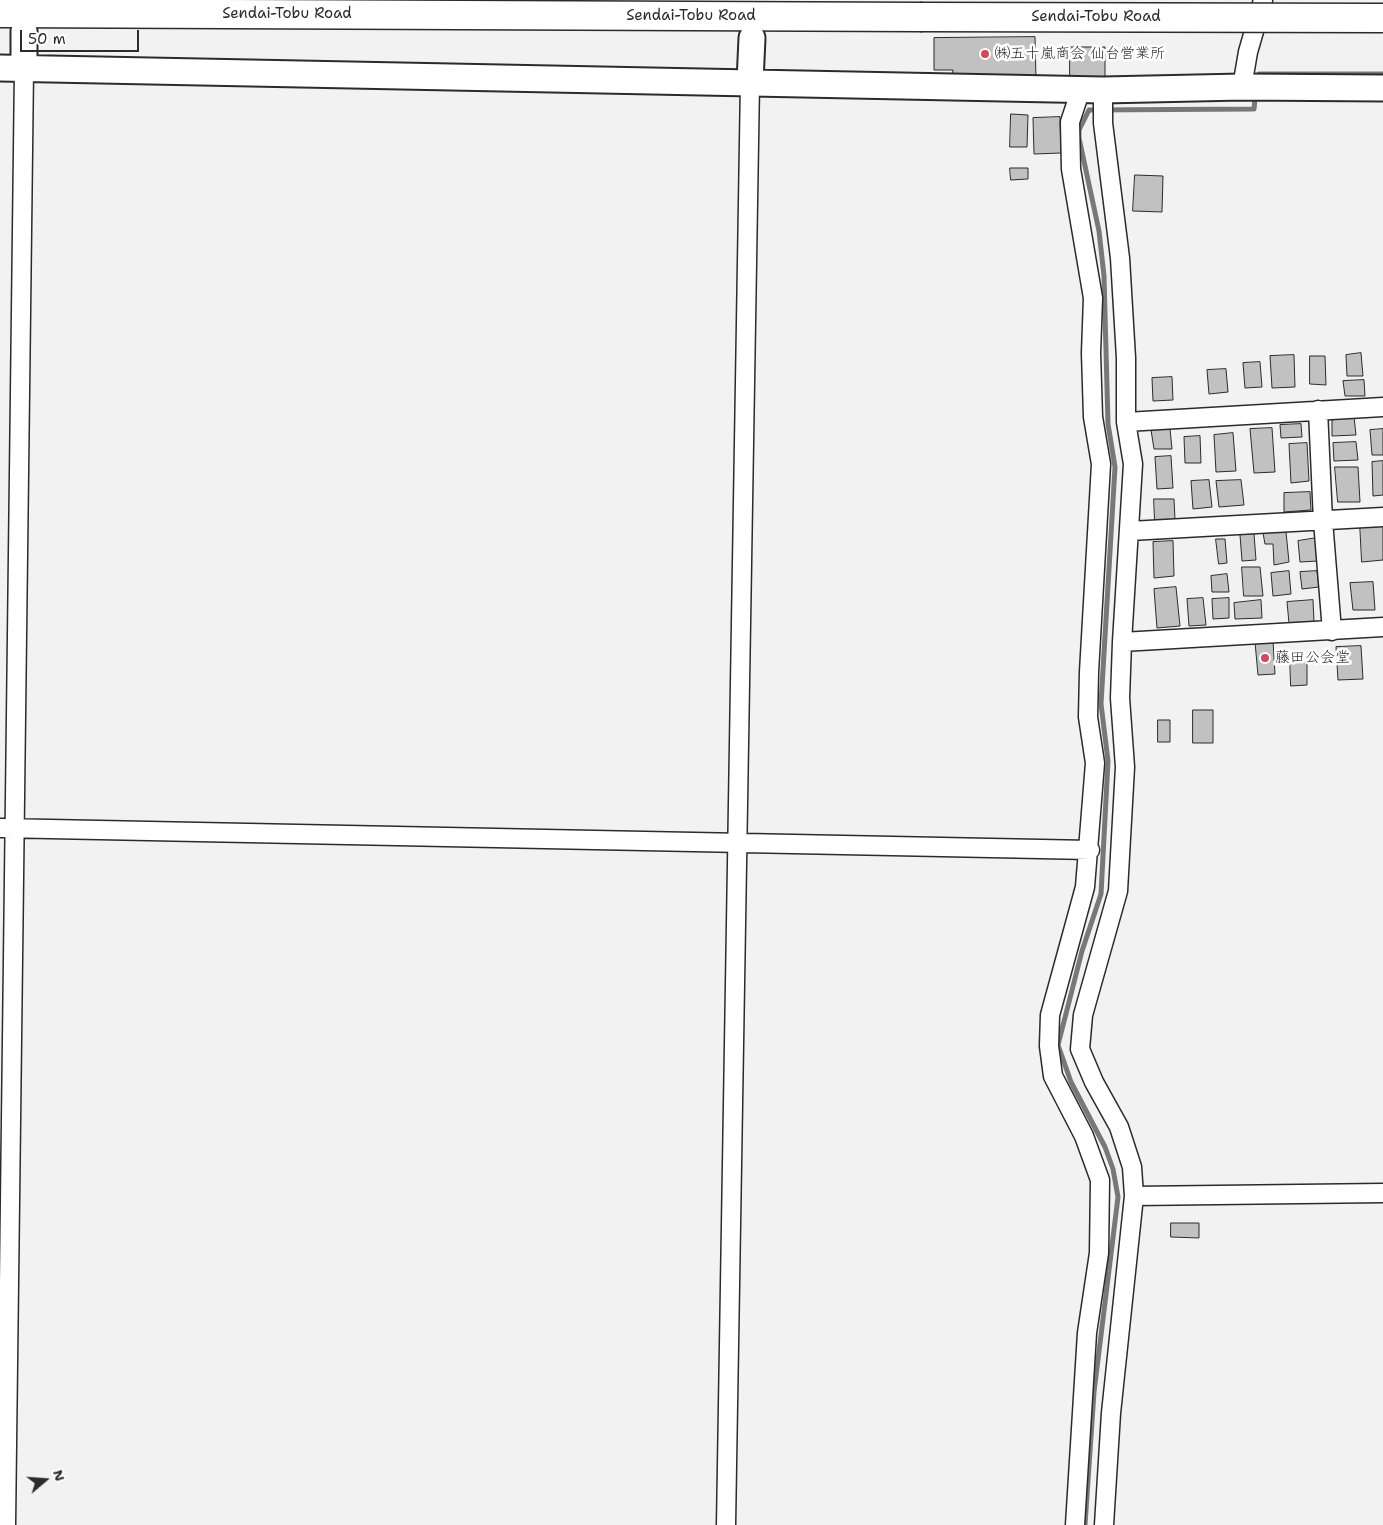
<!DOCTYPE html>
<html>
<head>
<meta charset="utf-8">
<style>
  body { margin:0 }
  #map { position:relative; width:1383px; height:1525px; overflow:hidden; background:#f2f2f2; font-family:"Shantell Sans",sans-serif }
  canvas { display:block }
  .north { position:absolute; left:20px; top:1455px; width:50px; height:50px; -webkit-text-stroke:4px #fff; paint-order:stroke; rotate:72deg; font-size:14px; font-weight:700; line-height:20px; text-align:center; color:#2b2b2b }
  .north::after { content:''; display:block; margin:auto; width:18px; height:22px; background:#2b2b2b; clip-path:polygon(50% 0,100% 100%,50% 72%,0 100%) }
  .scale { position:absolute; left:20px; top:30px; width:119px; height:22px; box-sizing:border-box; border:2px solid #2b2b2b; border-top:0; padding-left:6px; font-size:15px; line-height:18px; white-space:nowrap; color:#2b2b2b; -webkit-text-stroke:4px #fff; paint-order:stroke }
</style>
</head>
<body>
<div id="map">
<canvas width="1383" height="1525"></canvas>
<div class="north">N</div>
<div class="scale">50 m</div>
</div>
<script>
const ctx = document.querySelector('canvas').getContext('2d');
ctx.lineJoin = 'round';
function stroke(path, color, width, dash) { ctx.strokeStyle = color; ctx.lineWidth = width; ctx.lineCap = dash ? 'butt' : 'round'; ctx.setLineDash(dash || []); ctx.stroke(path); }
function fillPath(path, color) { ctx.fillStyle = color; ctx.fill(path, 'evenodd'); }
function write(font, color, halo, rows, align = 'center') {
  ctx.font = font + ' "Shantell Sans","Klee One",sans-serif'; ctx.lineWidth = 5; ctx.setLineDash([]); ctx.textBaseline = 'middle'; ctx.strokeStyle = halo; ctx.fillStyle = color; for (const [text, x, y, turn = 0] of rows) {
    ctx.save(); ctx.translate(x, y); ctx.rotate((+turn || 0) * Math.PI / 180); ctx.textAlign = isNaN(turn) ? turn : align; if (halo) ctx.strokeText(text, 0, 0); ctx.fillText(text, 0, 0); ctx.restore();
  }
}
stroke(new Path2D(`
  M 1259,74 L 1383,74
  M 1085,1525 L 1094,1392 L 1118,1197 L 1113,1169 L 1105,1147 L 1071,1082 L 1058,1045 L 1082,951 L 1101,894 L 1108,761 L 1101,704 L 1115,467 L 1108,424 L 1104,276 L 1099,231 L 1079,138 L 1079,130 L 1089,110 L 1254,109 L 1255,99`), '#787878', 5);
const building = new Path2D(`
  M 1035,37 L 1036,79 L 952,79 L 953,70 L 934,70 L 934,38 Z
  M 1070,47 L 1105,47 L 1105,77 L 1070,77 Z
  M 1011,114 L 1028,115 L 1027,147 L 1010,147 Z
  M 1060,117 L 1061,153 L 1034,154 L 1033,118 Z
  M 1010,168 L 1028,168 L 1028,179 L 1011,180 Z
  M 1135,175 L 1163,176 L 1162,212 L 1133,211 Z
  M 1361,353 L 1363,376 L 1347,376 L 1346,355 Z
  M 1294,355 L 1295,387 L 1272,388 L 1270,356 Z
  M 1310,356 L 1325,356 L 1326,385 L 1310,384 Z
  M 1260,362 L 1262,387 L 1245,388 L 1243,363 Z
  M 1226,369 L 1228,392 L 1209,394 L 1207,370 Z
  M 1172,377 L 1173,400 L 1153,401 L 1152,378 Z
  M 1364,380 L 1365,396 L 1345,396 L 1343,381 Z
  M 1354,417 L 1356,435 L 1332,436 L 1332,418 Z
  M 1301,424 L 1302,437 L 1281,438 L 1280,425 Z
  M 1272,428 L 1275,472 L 1254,473 L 1250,429 Z
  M 1170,429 L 1172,449 L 1154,449 L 1151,430 Z
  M 1383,429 L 1383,455 L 1372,455 L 1370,430 Z
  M 1233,433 L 1236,471 L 1216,472 L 1214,435 Z
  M 1200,436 L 1201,463 L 1185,463 L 1184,437 Z
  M 1356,442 L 1358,460 L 1334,461 L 1333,443 Z
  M 1307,443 L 1309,481 L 1291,483 L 1289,444 Z
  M 1171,456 L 1173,488 L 1157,489 L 1155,457 Z
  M 1383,461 L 1383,495 L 1373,496 L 1372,462 Z
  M 1335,467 L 1358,467 L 1360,502 L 1338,502 Z
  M 1209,480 L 1212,507 L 1193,509 L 1191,481 Z
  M 1241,480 L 1244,505 L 1219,507 L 1216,481 Z
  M 1310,492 L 1311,510 L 1284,512 L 1284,493 Z
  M 1154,499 L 1174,499 L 1175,520 L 1155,521 Z
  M 1360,523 L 1383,523 L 1383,560 L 1362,562 Z
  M 1286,532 L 1289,562 L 1274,565 L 1273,544 L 1265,544 L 1263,533 Z
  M 1254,534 L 1256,560 L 1242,561 L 1240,535 Z
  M 1317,538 L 1318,561 L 1300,562 L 1298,541 Z
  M 1216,539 L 1225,539 L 1227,563 L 1219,564 Z
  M 1173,541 L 1174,576 L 1154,578 L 1153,542 Z
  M 1242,567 L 1260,567 L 1263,596 L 1244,596 Z
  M 1289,571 L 1291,594 L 1273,596 L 1271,573 Z
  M 1317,571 L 1319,587 L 1302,589 L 1300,572 Z
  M 1227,574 L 1229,592 L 1212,592 L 1211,576 Z
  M 1373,582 L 1375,610 L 1353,610 L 1350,583 Z
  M 1176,587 L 1180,626 L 1157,628 L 1154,589 Z
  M 1203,598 L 1206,625 L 1189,626 L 1187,599 Z
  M 1229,598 L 1229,618 L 1213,619 L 1212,599 Z
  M 1261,600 L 1262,618 L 1235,619 L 1234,603 Z
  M 1313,600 L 1314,622 L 1289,623 L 1287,602 Z
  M 1273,641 L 1275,674 L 1258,675 L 1255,642 Z
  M 1361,646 L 1363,679 L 1338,680 L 1336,647 Z
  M 1290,657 L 1307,657 L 1307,685 L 1291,686 Z
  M 1193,710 L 1213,710 L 1213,743 L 1193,743 Z
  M 1158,720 L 1170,720 L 1170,742 L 1158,742 Z
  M 1171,1223 L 1199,1223 L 1199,1238 L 1171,1237 Z`);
fillPath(building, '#c1c1c1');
stroke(building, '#2b2b2b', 1);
const street = new Path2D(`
  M 1242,87 L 1248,52 L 1263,0
  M 1103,90 L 1103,123 L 1120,258 L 1126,358 L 1126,422 L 1133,464 L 1122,642 L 1383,627
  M 1318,410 L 1323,521 L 1332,631
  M 1126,422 L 1383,407
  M 1130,531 L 1383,517
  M 0,828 L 1090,850
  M 1134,1196 L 1383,1193
  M 6,1525 L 24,69
  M 726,1525 L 750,82
  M 1075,1525 L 1087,1333 L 1099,1253 L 1100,1180 L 1084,1136 L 1053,1076 L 1049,1046 L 1050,1015 L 1085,887 L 1095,763 L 1088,717 L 1089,672 L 1101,464 L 1093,417 L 1091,353 L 1093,298 L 1071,169 L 1070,122 L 1081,89
  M 1104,1525 L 1111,1413 L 1134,1196 L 1132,1167 L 1119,1127 L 1094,1082 L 1080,1049 L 1083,1015 L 1118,891 L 1125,767 L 1120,698 L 1122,642`);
const secondary = new Path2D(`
  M 24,31 L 24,69
  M 0,68 L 1103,90 L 1242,87 L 1383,88
  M 750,82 L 752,38`);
const highway = new Path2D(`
  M 0,13 L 920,17`);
stroke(street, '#2b2b2b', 21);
stroke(secondary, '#2b2b2b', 29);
stroke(highway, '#2b2b2b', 31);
stroke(street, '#fff', 18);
stroke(secondary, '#fff', 25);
stroke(highway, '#fff', 28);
const highwayBridge = new Path2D(`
  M 920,17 L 1383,18`);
stroke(highwayBridge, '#2b2b2b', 31, []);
stroke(highwayBridge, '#fff', 28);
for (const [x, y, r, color] of [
  [985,54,5,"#d1495b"],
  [1265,658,5,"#d1495b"]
]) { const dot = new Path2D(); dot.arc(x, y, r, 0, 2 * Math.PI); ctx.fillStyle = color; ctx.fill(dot); stroke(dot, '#fff', 2); }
write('15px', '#2b2b2b', '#fff', [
  ["Sendai-Tobu Road",287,14],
  ["Sendai-Tobu Road",691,16],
  ["Sendai-Tobu Road",1096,17]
]);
write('15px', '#2b2b2b', '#fff', [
  ["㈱五十嵐商会 仙台営業所",995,54],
  ["藤田公会堂",1275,658]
], 'left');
</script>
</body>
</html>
